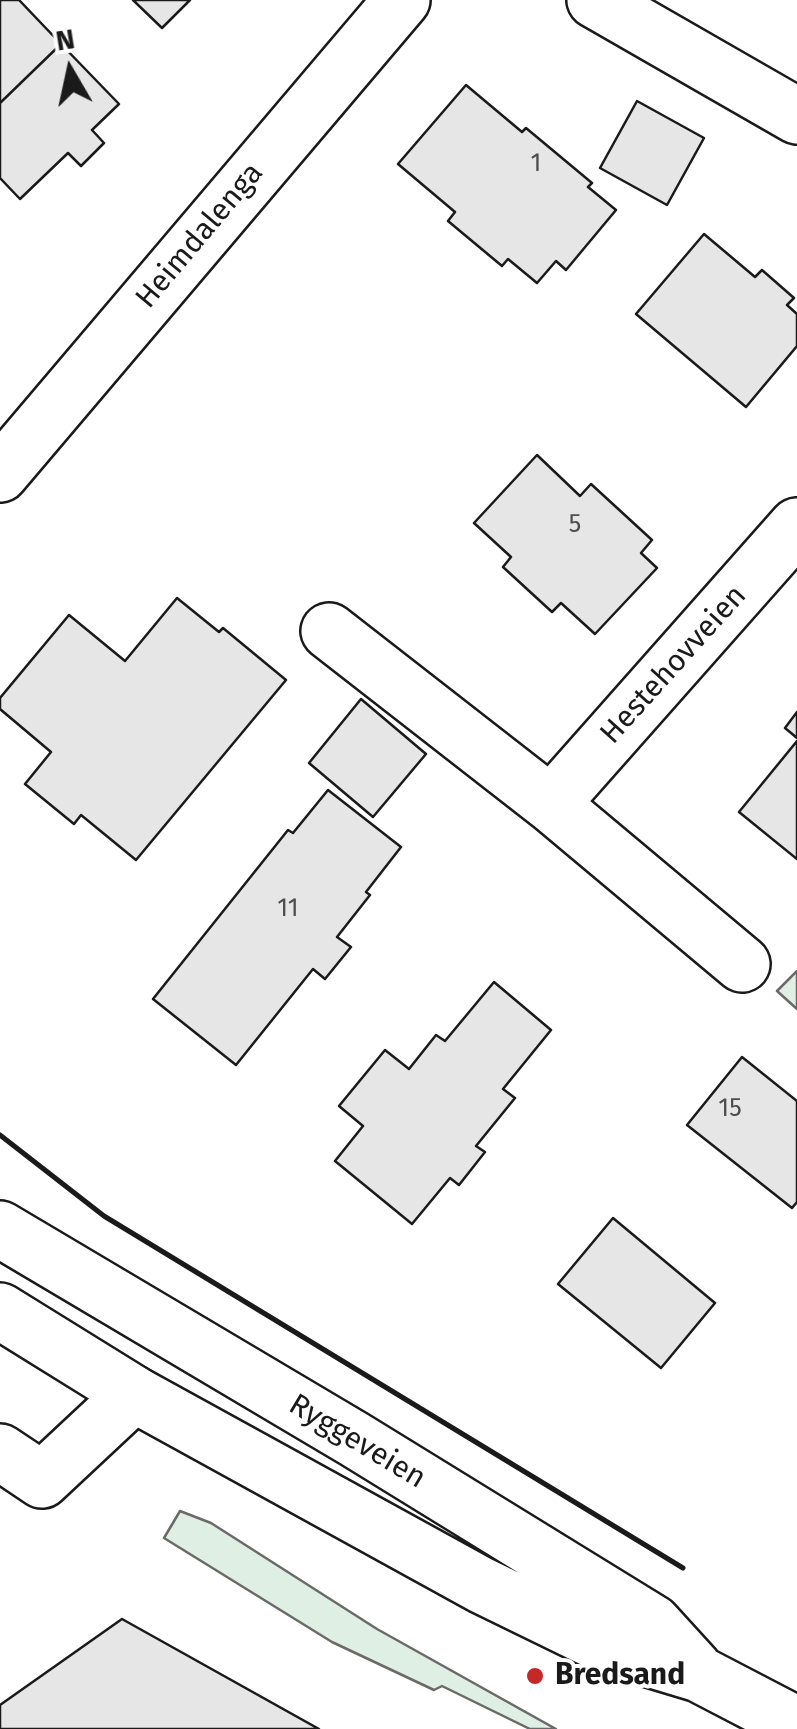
<!DOCTYPE html>
<html>
<head>
<meta charset="utf-8">
<style>
  body { margin:0 }
  #map { position:relative; width:797px; height:1729px; overflow:hidden; background:#fff; font-family:"Fira Sans",sans-serif }
  canvas { display:block }
  .north { position:absolute; left:20px; top:20px; width:100px; height:100px; -webkit-text-stroke:8px #fff; paint-order:stroke; rotate:351deg; font-size:28px; font-weight:700; line-height:40px; text-align:center; color:#1a1a1a }
  .north::after { content:''; display:block; margin:auto; width:35px; height:45px; background:#1a1a1a; clip-path:polygon(50% 0,100% 100%,50% 72%,0 100%) }
</style>
</head>
<body>
<div id="map">
<canvas width="797" height="1729"></canvas>
<div class="north">N</div>
</div>
<script>
const ctx = document.querySelector('canvas').getContext('2d');
ctx.lineJoin = 'round';
function fillPath(path, color) { ctx.fillStyle = color; ctx.fill(path, 'evenodd'); }
function stroke(path, color, width, dash) { ctx.strokeStyle = color; ctx.lineWidth = width; ctx.lineCap = dash ? 'butt' : 'round'; ctx.setLineDash(dash || []); ctx.stroke(path); }
function write(font, color, halo, rows, align = 'center') {
  ctx.font = font + ' "Fira Sans",sans-serif'; ctx.lineWidth = 8; ctx.setLineDash([]); ctx.textBaseline = 'middle'; ctx.strokeStyle = halo; ctx.fillStyle = color; for (const [text, x, y, turn = 0] of rows) {
    ctx.save(); ctx.translate(x, y); ctx.rotate((+turn || 0) * Math.PI / 180); ctx.textAlign = isNaN(turn) ? turn : align; if (halo) ctx.strokeText(text, 0, 0); ctx.fillText(text, 0, 0); ctx.restore();
  }
}
const green = new Path2D(`
  M 797,971 L 797,1009 L 777,991 Z
  M 180,1511 L 211,1523 L 377,1629 L 556,1729 L 530,1729 L 442,1686 L 434,1690 L 332,1642 L 164,1538 Z`);
fillPath(green, '#e0efe3');
stroke(green, '#6a6a6a', 2.5);
const building = new Path2D(`
  M 0,0 L 19,0 L 61,44 L 0,103 Z
  M 133,0 L 190,0 L 162,28 Z
  M 61,44 L 119,104 L 92,130 L 104,143 L 81,166 L 68,153 L 20,199 L 0,178 L 0,103 Z
  M 466,85 L 522,132 L 526,128 L 592,183 L 588,187 L 616,210 L 566,270 L 556,261 L 537,283 L 508,259 L 502,266 L 448,221 L 455,212 L 398,164 Z
  M 637,101 L 704,138 L 667,205 L 600,168 Z
  M 704,234 L 755,277 L 762,270 L 794,298 L 787,305 L 797,314 L 797,346 L 746,407 L 636,314 Z
  M 537,455 L 580,496 L 591,484 L 652,540 L 641,553 L 657,568 L 595,634 L 561,603 L 552,612 L 503,567 L 511,557 L 474,523 Z
  M 177,598 L 219,632 L 223,628 L 286,680 L 136,860 L 81,815 L 74,824 L 25,784 L 51,752 L 0,709 L 0,698 L 69,615 L 125,661 Z
  M 361,699 L 426,754 L 373,817 L 309,763 Z
  M 797,712 L 797,738 L 785,728 Z
  M 797,741 L 797,859 L 739,812 Z
  M 328,790 L 401,847 L 366,892 L 370,895 L 337,937 L 351,947 L 325,979 L 313,969 L 236,1065 L 153,999 L 288,830 L 293,833 Z
  M 494,982 L 551,1030 L 503,1089 L 515,1098 L 476,1146 L 485,1152 L 459,1185 L 450,1178 L 412,1224 L 335,1161 L 363,1126 L 339,1106 L 385,1050 L 409,1069 L 436,1035 L 445,1041 Z
  M 742,1057 L 797,1101 L 797,1202 L 792,1208 L 687,1125 Z
  M 613,1218 L 715,1303 L 661,1368 L 558,1284 Z
  M 122,1619 L 319,1729 L 0,1729 L 0,1705 Z`);
fillPath(building, '#e6e6e6');
stroke(building, '#1a1a1a', 2.5);
const minor = new Path2D(`
  M 595,0 L 797,116
  M 0,474 L 402,0
  M 329,631 L 551,804 L 742,964
  M 551,804 L 797,526
  M 0,1452 L 42,1480 L 134,1394`);
const major = new Path2D(`
  M 0,1229 L 354,1439 L 653,1623 L 694,1668
  M 0,1311 L 134,1394 L 481,1585 L 606,1646 L 699,1674 L 797,1725`);
stroke(minor, '#1a1a1a', 60);
stroke(major, '#1a1a1a', 60);
stroke(minor, '#fff', 55);
stroke(major, '#fff', 55);
stroke(new Path2D(`
  M 0,1135 L 104,1216 L 683,1568`), '#1a1a1a', 5);
for (const [x, y, r, color] of [
  [535,1676,10,"#c62828"]
]) { const dot = new Path2D(); dot.arc(x, y, r, 0, 2 * Math.PI); ctx.fillStyle = color; ctx.fill(dot); stroke(dot, '#fff', 4); }
write('25px', '#4d4d4d', null, [
  ["1",536,164],
  ["5",575,525],
  ["11",288,909],
  ["15",730,1109]
]);
write('30px', '#1a1a1a', '#fff', [
  ["Heimdalenga",200,236,-50],
  ["Hestehovveien",674,665,-48],
  ["Ryggeveien",357,1442,31]
]);
write('bold 30px', '#1a1a1a', '#fff', [
  ["Bredsand",555,1676]
], 'left');
</script>
</body>
</html>
